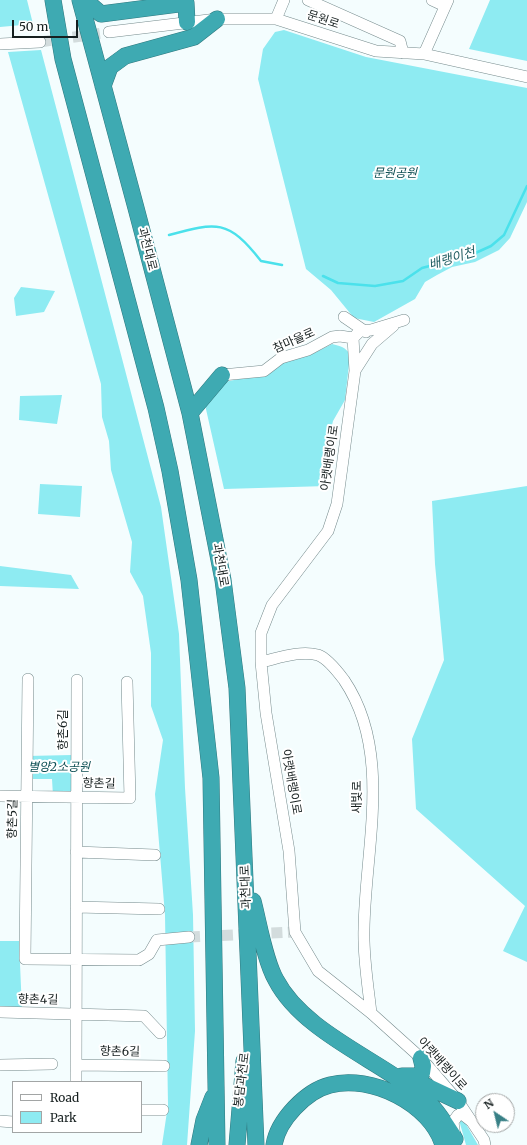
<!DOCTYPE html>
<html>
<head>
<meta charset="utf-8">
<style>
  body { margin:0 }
  #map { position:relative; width:527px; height:1145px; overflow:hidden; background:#f4fdfe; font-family:Merriweather,serif }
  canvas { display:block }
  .legend { position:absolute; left:12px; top:1081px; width:130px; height:52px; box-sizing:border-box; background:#fff; border:1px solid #a2a5a5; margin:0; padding:5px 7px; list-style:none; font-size:12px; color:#161f1f }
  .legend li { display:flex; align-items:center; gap:8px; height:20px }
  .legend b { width:20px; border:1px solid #a2a5a5 }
  .north { position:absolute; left:475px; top:1093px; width:40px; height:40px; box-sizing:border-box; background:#fff; border:1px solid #a2a5a5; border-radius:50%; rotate:325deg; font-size:11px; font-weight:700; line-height:16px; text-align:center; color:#161f1f }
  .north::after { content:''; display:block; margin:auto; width:14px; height:18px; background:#388086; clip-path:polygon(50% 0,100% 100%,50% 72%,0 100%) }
  .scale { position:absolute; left:12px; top:20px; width:66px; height:18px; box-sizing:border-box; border:2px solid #161f1f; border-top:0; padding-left:5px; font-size:12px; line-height:14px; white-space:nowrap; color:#161f1f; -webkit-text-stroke:3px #fff; paint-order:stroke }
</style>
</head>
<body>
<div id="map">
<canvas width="527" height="1145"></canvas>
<ul class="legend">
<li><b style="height:5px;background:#fff"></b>Road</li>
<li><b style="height:11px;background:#8eebf2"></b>Park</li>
</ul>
<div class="north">N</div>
<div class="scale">50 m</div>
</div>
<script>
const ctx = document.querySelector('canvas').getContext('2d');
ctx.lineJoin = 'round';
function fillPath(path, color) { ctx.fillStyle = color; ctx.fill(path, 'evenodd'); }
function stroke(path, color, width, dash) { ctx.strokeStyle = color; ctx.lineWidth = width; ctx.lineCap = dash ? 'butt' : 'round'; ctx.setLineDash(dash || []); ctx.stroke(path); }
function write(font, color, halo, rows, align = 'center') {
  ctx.font = font + ' Merriweather,"Noto Sans KR",serif'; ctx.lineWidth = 4; ctx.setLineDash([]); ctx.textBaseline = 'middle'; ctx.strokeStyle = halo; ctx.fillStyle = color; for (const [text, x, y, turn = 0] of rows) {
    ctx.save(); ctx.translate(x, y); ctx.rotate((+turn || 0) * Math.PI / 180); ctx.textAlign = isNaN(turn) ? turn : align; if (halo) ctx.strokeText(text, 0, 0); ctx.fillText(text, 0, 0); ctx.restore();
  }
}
fillPath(new Path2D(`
  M 0,0 L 27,0 L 33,24 L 0,27 Z
  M 490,0 L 527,0 L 527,61 L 469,49 Z
  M 284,30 L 366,57 L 527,88 L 527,202 L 510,238 L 499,250 L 475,262 L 452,267 L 437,275 L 425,282 L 415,299 L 374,322 L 354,318 L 331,290 L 306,269 L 258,79 L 263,49 L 275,32 Z
  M 41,50 L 161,507 L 179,634 L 185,788 L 193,915 L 195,1031 L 187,1145 L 162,1145 L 168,1105 L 165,915 L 155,794 L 163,740 L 151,706 L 151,653 L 143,596 L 130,572 L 132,542 L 111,470 L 109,441 L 102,417 L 101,384 L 8,52 Z
  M 21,287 L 55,291 L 44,312 L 16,316 L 14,298 Z
  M 332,344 C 340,346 346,347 350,355 L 345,400 L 333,421 L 331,429 L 326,463 L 327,486 L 224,489 L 201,387 L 267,373 L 285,361 L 312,354 Z
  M 62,395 L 57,424 L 19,420 L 20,396 Z
  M 40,484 L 82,486 L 80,517 L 38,514 Z
  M 527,486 L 527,962 L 503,951 L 525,906 L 416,809 L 412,739 L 444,660 L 435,564 L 432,501 Z
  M 0,566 L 71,575 L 79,589 L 0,586 Z
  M 72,755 L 73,796 L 53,796 L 52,779 L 28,779 L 27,756 Z
  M 0,941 L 19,941 L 22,1010 L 0,1009 Z
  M 463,1119 L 478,1145 L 466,1145 L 459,1120 Z`), '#8eebf2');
stroke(new Path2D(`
  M 169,235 C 217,222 228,219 261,261 L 282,265
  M 323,276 L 338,283 L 375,286 L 403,281 L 422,268 L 471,255 L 491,246 L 504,235 L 527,186`), '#4be1eb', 2.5);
stroke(new Path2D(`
  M 40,42 L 109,32
  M 189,937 L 295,932`), '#d3dcdd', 11, [11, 5.5]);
const minor = new Path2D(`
  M 308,0 L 400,41 L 403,53
  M 432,0 L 445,6
  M 276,19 L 284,0
  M 109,32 L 217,19 L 276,19 L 376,51 L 424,54 L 527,77
  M 0,44 L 40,42
  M 424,54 L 448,0
  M 344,317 L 366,332
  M 404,320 L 371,330 L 360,331 L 353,338 L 355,371 L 337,504 L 328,531 L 272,605 L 261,633 L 261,662 L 266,713 L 289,851 L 295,932 L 318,971 L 371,1013 L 421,1058 L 458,1101 L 484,1140 L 485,1145
  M 356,369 L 372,344 L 393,326
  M 222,375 L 264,371 L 281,358 L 308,350 L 332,337 L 340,336 L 353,338
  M 261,662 C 279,658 300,650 318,655 C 327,658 338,672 344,680 C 393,752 365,848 364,929 C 363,957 368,985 371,1013
  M 28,679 L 25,959 L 139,960 L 149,954 L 157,940 L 189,937
  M 0,796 L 130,798 L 127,682
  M 76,852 L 155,855
  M 76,907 L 159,909
  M 0,1012 L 144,1016 L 160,1033
  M 0,1065 L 52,1064
  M 76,1065 L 164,1066
  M 76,1082 L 77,680
  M 141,1110 L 163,1110
  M 0,1121 L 13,1122
  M 455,1137 L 453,1122 L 458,1115 L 462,1114 L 471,1121`);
const highway = new Path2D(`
  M 53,0 L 63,59 L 156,408 L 170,471 L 189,580 L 211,778 L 217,1145
  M 80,0 L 136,208 L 190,413 L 223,580 L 237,688 L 256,1145
  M 85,0 L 101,14 L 186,3 L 187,22
  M 103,86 L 110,67 L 125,56 L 194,37 L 217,19
  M 190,413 L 222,375
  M 253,901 C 259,924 265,961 276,980 C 302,1030 374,1058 417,1092 C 434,1105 444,1122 455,1139
  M 402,1076 L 417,1076 L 422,1073 L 423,1066 L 421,1058
  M 406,1080 L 424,1085 L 458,1101
  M 199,1145 L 204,1120 L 213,1097
  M 237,1145 L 244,1061
  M 274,1145 C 278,1120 306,1091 330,1085 C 371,1074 431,1104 443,1145`);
stroke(minor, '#768b8d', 12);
stroke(highway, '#30797f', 17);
stroke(minor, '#fff', 11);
stroke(highway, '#3eaab2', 16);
write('12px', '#161f1f', '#fff', [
  ["문원로",323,20,18],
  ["과천대로",147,249,76],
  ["참마을로",294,341,-24],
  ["아랫배랭이로",330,458,-82],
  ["과천대로",220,565,80],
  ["향촌6길",64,730,-90],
  ["아랫배랭이로",291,782,80],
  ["향촌길",99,784,1],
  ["새빛로",358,797,-90],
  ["향촌5길",13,819,-89],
  ["과천대로",246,887,-92],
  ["향촌4길",38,1000,1],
  ["향촌6길",120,1052,1],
  ["아랫배랭이로",442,1064,48],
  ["봉담과천로",242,1080,-83]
]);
write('italic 12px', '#0e4f54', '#fff', [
  ["문원공원",395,174],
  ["별양2소공원",59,768]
]);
write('italic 13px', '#225e62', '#fff', [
  ["배랭이천",452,259,-17]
]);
</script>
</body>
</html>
